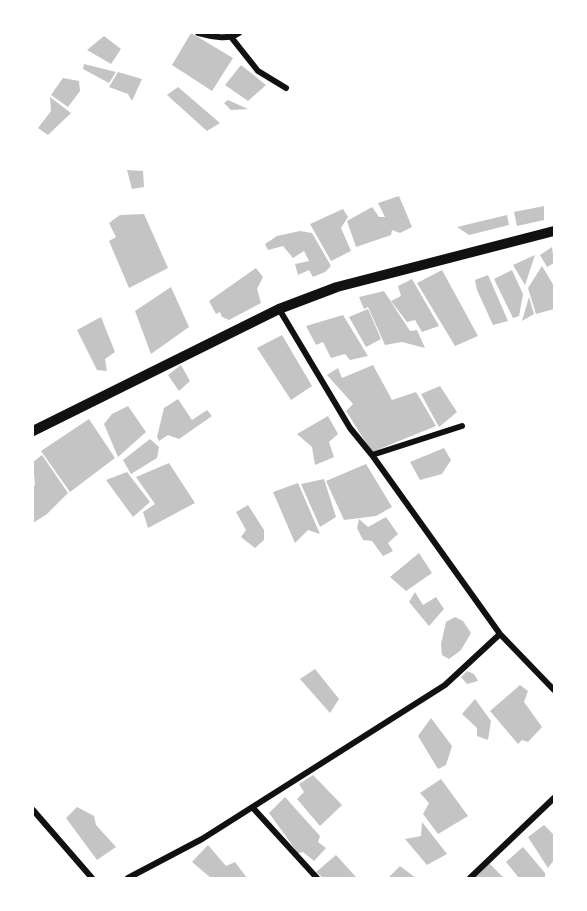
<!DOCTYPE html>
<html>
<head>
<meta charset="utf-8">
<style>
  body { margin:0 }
  #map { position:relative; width:587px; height:911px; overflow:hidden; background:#fff; font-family:"DejaVu Sans",sans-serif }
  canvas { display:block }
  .frame { position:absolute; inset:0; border:34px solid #fff; pointer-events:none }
</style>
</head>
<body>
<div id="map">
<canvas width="587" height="911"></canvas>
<div class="frame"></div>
</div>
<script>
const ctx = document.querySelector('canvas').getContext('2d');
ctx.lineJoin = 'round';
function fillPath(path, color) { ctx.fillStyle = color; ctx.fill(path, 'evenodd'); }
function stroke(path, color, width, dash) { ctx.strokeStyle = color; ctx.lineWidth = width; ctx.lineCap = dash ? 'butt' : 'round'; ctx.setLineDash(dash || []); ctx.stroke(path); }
fillPath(new Path2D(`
  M 191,33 L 233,58 L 212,91 L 172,65 Z
  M 104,36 L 121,49 L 111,64 L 87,50 Z
  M 84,64 L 116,72 L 109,83 L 83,69 Z
  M 241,65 L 266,85 L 248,101 L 225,85 Z
  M 118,72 L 142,79 L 132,101 L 128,94 L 109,87 Z
  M 63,78 L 79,81 L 80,91 L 68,107 L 51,95 Z
  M 178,87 L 220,123 L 207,131 L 167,95 Z
  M 50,97 L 71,113 L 48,135 L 38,128 L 51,111 Z
  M 228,100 L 248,109 L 231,110 L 224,103 Z
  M 127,170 L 143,171 L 144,187 L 132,189 Z
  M 399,196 L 412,227 L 400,233 L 392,230 L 391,235 L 356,247 L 347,221 L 372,207 L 379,217 L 385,217 L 378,203 Z
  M 544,206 L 544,220 L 517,226 L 514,212 Z
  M 343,209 L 348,217 L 341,228 L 351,251 L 331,261 L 310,224 Z
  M 144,214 L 168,268 L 129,288 L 109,241 L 116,237 L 109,223 L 120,215 Z
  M 507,215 L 509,225 L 469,235 L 457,227 Z
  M 300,231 L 312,233 L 331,266 L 325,272 L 313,277 L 309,270 L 298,275 L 295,264 L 309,261 L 304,251 L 293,258 L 283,246 L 268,250 L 265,244 L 277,236 Z
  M 552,247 L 554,263 L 547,267 L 540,255 Z
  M 535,255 L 525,285 L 513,265 Z
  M 542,266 L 554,286 L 554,309 L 536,314 L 528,288 Z
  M 256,268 L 263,277 L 257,289 L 261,303 L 229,320 L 222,317 L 220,312 L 216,314 L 209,301 Z
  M 442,270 L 478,336 L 455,346 L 417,283 Z
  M 512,270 L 523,294 L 519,316 L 513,318 L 494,279 Z
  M 488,275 L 508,321 L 493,325 L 477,290 L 475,280 Z
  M 412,279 L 439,326 L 422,332 L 415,320 L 407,322 L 391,301 L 401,296 L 398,286 Z
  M 171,287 L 189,327 L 151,354 L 135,311 Z
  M 384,291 L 410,331 L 417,330 L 425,348 L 402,342 L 385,345 L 368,307 L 364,309 L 359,297 Z
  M 529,297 L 534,314 L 522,321 Z
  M 368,309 L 381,339 L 366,347 L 349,317 Z
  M 343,315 L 368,356 L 350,360 L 345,354 L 331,358 L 323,342 L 316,345 L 306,326 Z
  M 101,317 L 115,352 L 105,359 L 107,371 L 97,370 L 77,330 Z
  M 282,335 L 312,386 L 291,400 L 257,348 Z
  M 181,365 L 190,381 L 179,391 L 168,375 Z
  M 373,365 L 392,400 L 416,392 L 436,426 L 372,452 L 346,411 L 353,404 L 327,375 L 338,368 L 342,378 Z
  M 440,386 L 457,412 L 439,427 L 421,394 Z
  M 178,399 L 192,420 L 207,410 L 212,416 L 179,439 L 168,435 L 159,441 L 157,437 L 164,408 Z
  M 128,406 L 146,432 L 118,457 L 104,424 L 112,414 Z
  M 328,416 L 338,434 L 329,442 L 334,457 L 315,465 L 312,447 L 297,434 Z
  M 89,419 L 115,458 L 70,492 L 41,451 Z
  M 150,439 L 159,447 L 157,458 L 131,474 L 123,460 Z
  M 444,448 L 451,460 L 442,474 L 420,480 L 410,462 Z
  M 42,455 L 68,493 L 47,514 L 33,523 L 33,486 L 35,485 L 33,462 Z
  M 169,463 L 195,503 L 148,528 L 143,512 L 155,504 L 136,477 Z
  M 366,464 L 392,507 L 376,516 L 344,520 L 326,481 Z
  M 127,472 L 150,502 L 133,517 L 106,480 Z
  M 324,479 L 336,517 L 320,527 L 301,484 Z
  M 298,483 L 320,534 L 308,530 L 295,543 L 273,492 Z
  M 248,505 L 264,530 L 264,540 L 255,548 L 241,537 L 246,530 L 236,512 Z
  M 386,517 L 398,534 L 388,543 L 393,551 L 383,556 L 372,541 L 363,540 L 357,528 L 359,519 L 368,527 Z
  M 419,553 L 432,573 L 406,591 L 390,577 Z
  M 415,592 L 423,605 L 436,597 L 444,609 L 429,626 L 409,602 Z
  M 455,617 L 463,621 L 471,633 L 461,650 L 449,659 L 442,655 L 441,644 L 446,622 Z
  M 315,669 L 339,699 L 330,713 L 300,679 Z
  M 467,671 L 474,674 L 478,681 L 467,684 L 461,677 Z
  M 520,685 L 528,691 L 524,702 L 542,727 L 528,742 L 522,740 L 518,744 L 490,711 Z
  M 475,699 L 491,721 L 488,740 L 477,736 L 477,728 L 462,714 Z
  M 431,718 L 452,746 L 446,765 L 438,769 L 418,736 Z
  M 313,775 L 342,805 L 320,826 L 297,799 L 304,792 L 299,784 Z
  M 441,779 L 468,816 L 438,834 L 423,814 L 429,803 L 420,793 Z
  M 285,797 L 320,836 L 318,842 L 326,848 L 314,861 L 303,852 L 298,853 L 269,813 Z
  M 77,807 L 94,816 L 96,825 L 116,847 L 97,860 L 66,818 Z
  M 422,822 L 447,854 L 427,865 L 405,839 L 421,836 Z
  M 544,825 L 554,835 L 554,860 L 548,868 L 528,837 Z
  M 208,845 L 226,866 L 235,862 L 247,878 L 211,878 L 192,862 Z
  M 523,847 L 545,873 L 545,878 L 519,878 L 506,862 Z
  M 336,855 L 357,878 L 323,878 L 316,872 Z
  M 489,863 L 504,878 L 473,878 Z
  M 400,866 L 416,878 L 388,878 Z`), '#c4c4c4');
stroke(new Path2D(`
  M 198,33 C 211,36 227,41 239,33
  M 231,37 L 258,71 L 286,88
  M 279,309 L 350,428 L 372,455 L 500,634 L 554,690
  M 372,455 L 462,426
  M 253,808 L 317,878
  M 33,810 L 92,878
  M 128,878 L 202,839 L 445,685 L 500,634
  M 470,878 L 554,798`), '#111', 6);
stroke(new Path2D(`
  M 33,431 L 279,309 L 337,287 L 554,231`), '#111', 10);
</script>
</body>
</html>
